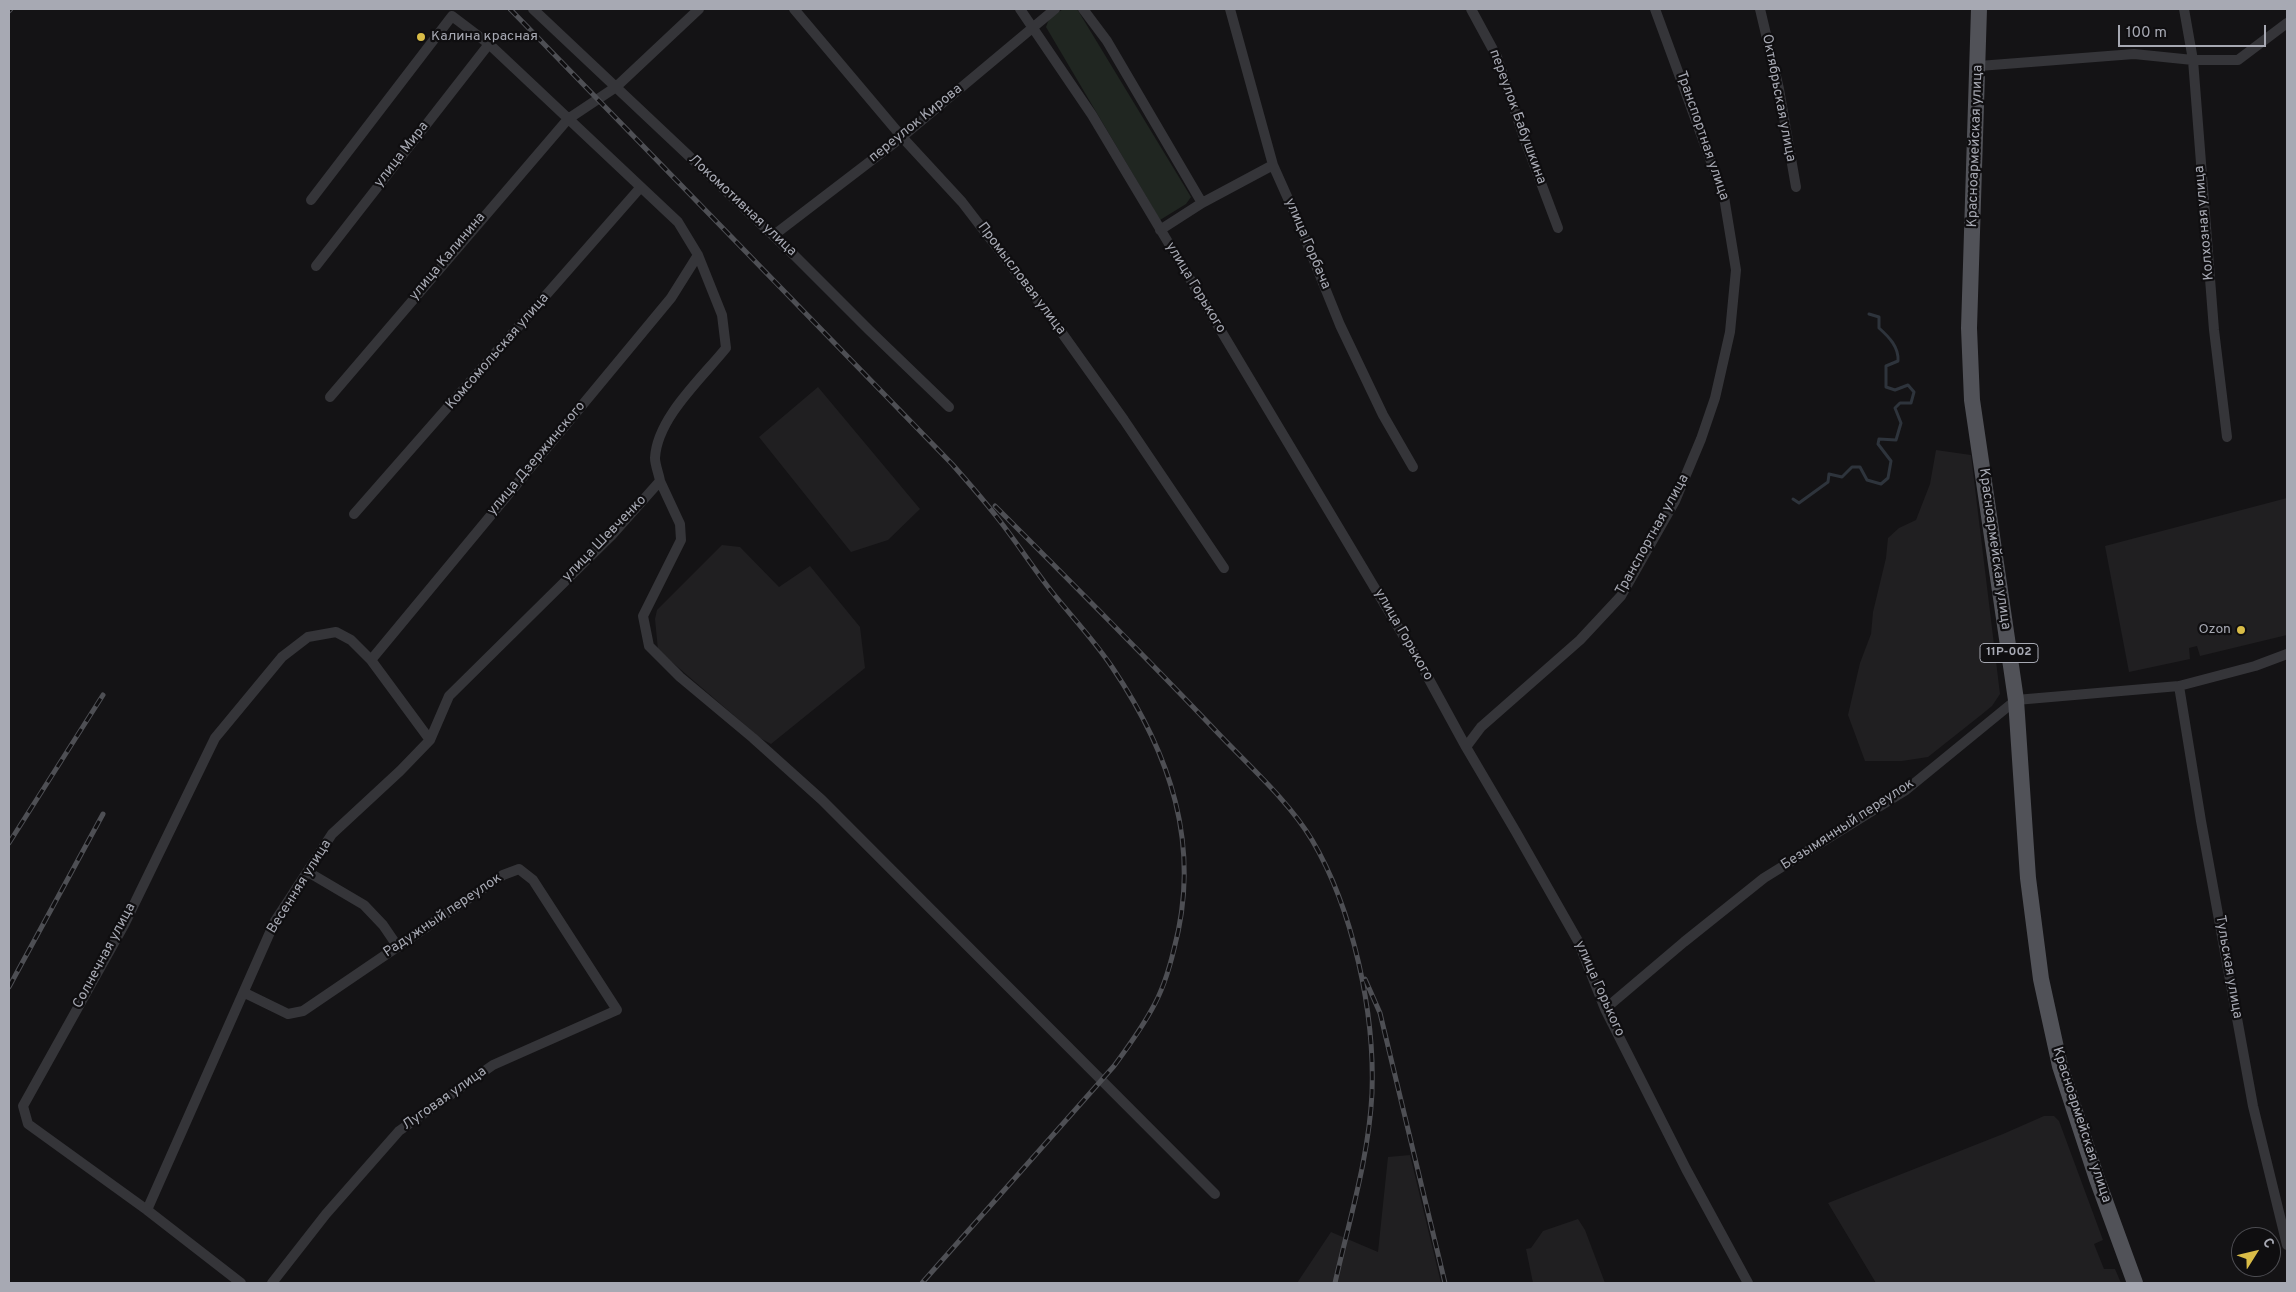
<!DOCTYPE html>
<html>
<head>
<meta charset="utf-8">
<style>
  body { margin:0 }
  #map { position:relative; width:2296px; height:1292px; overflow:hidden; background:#141315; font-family:Overpass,sans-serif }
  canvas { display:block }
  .frame { position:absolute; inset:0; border:10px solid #a7a9b3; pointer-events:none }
  .north { position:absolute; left:2231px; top:1227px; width:50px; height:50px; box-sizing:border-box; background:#0f0e10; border:1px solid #4c4c51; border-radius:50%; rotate:54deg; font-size:14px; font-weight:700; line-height:20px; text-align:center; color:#a7a9b3 }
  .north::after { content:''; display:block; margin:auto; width:18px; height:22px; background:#d9bc47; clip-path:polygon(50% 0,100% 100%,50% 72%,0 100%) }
  .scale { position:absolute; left:2118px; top:25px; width:148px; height:22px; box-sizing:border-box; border:2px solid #a7a9b3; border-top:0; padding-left:6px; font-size:15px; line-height:18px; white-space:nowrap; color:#a7a9b3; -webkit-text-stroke:4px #0f0e10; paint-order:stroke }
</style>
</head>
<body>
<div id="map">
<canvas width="2296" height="1292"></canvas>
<div class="frame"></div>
<div class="north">С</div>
<div class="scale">100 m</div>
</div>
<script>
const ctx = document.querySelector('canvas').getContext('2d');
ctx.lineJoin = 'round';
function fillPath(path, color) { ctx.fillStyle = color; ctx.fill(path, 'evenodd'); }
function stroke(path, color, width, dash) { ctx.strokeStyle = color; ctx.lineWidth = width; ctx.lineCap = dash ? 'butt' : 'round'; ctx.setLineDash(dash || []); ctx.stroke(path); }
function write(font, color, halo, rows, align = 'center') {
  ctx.font = font + ' Overpass,sans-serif'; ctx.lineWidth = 4.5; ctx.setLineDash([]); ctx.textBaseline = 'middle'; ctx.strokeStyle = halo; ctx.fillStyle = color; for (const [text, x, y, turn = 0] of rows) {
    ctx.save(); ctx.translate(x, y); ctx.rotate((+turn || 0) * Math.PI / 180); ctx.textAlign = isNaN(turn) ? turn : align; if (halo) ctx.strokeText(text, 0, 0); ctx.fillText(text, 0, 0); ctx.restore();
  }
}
fillPath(new Path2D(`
  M 818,387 L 920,509 L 888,540 L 851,552 L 759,437 Z
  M 1936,450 L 1971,455 L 2000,694 L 1992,706 L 1981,715 L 1928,757 L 1902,761 L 1865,761 L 1848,715 L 1860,663 L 1871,634 L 1873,612 L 1886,558 L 1888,538 L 1899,528 L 1916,520 L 1930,484 Z
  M 2287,498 L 2287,635 L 2200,656 L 2197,646 L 2189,648 L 2190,659 L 2129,672 L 2105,546 Z
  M 722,545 L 740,547 L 779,587 L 810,566 L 860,627 L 865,668 L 771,744 L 760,738 L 658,650 L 655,619 L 657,610 Z
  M 2044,1116 L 2054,1116 L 2059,1121 L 2103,1240 L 2094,1244 L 2104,1269 L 2115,1269 L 2121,1283 L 1876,1283 L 1828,1203 L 2003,1134 Z
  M 1410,1155 L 1441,1283 L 1297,1283 L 1331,1232 L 1378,1252 L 1388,1157 Z
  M 1578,1219 L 1585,1230 L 1605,1283 L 1533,1283 L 1526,1249 L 1531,1248 L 1543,1231 Z`), '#201f21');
fillPath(new Path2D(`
  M 1063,9 L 1077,9 L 1191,197 L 1186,204 L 1160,220 L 1046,27 L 1049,19 Z`), '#202621');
stroke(new Path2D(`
  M 1793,499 L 1799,503 L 1828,482 L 1829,474 L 1842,477 L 1852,467 L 1860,467 L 1867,480 L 1881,484 L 1888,478 L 1891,461 L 1878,444 L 1879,439 L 1896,440 L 1901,423 L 1895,408 L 1900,403 L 1911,403 L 1914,392 L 1908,385 L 1895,390 L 1886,387 L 1886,366 L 1898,361 C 1899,347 1889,337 1879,328 L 1879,317 L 1869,314`), '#2e343c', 3);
stroke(new Path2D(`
  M 533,9 L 794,255 L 869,330 L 949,407
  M 794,9 L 902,137 L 962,202 L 1052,319 L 1124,420 L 1224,568
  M 1020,9 L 1092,115 L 1425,672 L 1466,747 L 1516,832 L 1578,941 L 1605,1009 L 1686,1169 L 1748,1283
  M 1083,9 L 1107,41 L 1202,203
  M 1230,9 L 1273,165 L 1298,221 L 1340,325 L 1383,415 L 1413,467
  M 1471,9 L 1497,57 L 1523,135 L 1558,228
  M 1760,9 L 1779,89 L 1796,187
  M 2184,9 L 2193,60 L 2214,330 L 2227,437
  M 1979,66 L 2134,54 L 2193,60 L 2238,60 L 2287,23
  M 311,200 L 452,16 L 489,44 L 678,222 L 698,255 L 722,315 L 726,348 C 702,378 657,418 655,458 C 655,465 659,474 660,481 L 612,535 L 449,696 L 430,740
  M 1160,230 L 1202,203 L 1273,165
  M 774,235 L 902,137 L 1055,9
  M 316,266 L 489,44
  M 330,397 L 568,119 L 616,87 L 699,9
  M 660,481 L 680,524 L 681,540 L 643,616 L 649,646 L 680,677 L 753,738 L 822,800 L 1215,1194
  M 354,514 L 640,188
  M 371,660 L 671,298 L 698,255
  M 2179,686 L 2201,821 L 2253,1106 L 2287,1245
  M 1466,747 L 1481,727 L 1580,640 L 1621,596 L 1675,501 L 1701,439 L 1715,398 L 1730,332 L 1736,270 L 1724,197 L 1655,9
  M 308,872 L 364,905 L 383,925 L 398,947
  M 245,993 L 288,1014 L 303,1011 L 503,875 L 519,869 L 533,880 L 617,1010 L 493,1065 L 399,1131 L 326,1214 L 272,1283
  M 1605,1009 L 1684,942 L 1764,878 L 1906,790 L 2016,700 L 2179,686 L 2255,666 L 2287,654
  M 147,1210 L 275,921 L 332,834 L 400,771 L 430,740 L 371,660 L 351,640 L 336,632 L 308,637 L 282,657 L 215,738 L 124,925 L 23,1106 L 28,1124 L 147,1210 L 241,1283`), '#353539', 10);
stroke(new Path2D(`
  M 1979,9 L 1969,328 L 1972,400 L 2016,700 L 2028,878 L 2041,979 L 2060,1066 L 2097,1179 L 2135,1283`), '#515258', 16);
const rail = new Path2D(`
  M 510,9 L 952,464 C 967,481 982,498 996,516 C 1016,541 1033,568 1052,592 C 1072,617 1094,640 1112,667 C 1170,753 1202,845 1174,949 C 1169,970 1163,990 1152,1009 C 1141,1029 1128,1047 1114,1066 L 922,1283
  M 9,11 L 11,9
  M 995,506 C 1069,580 1143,654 1215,730 C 1246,763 1289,801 1312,840 C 1353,909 1375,1013 1372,1093 C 1369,1157 1349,1221 1335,1283
  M 9,843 L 103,695
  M 1365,979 L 1380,1013 L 1445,1283
  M 9,987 L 103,814`);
stroke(rail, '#4e4f54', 5);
stroke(rail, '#0f0e10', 3, [9]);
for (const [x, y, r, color] of [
  [421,37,5,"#d9bc47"],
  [2241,630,5,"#d9bc47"]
]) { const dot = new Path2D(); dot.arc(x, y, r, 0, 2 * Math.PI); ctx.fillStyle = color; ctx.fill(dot); stroke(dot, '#0f0e10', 2); }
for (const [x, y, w] of [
  [2009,653,58]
]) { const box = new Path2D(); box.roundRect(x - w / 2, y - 9.5, w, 19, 4); ctx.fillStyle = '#0f0e10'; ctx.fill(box); stroke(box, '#a7a9b3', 1); }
write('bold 12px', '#a7a9b3', null, [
  ["11Р-002",2009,653]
]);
write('14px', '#a7a9b3', '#0f0e10', [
  ["Калина красная",431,37],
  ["Ozon",2231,630,"right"]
], 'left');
write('14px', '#a7a9b3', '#0f0e10', [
  ["Октябрьская улица",1778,98,79],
  ["переулок Бабушкина",1517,117,70],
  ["переулок Кирова",916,124,-39],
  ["Транспортная улица",1702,136,71],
  ["Красноармейская улица",1976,146,-88],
  ["улица Мира",402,155,-52],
  ["Локомотивная улица",742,206,43],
  ["Колхозная улица",2205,223,-95],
  ["улица Горбача",1307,244,67],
  ["улица Калинина",448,257,-50],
  ["Промысловая улица",1021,279,53],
  ["улица Горького",1195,288,59],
  ["Комсомольская улица",498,352,-49],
  ["улица Дзержинского",537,459,-50],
  ["Транспортная улица",1653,535,-61],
  ["улица Шевченко",605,539,-46],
  ["Красноармейская улица",1994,549,82],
  ["улица Горького",1403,635,60],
  ["Безымянный переулок",1848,825,-33],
  ["Весенняя улица",300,887,-58],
  ["Радужный переулок",443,916,-34],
  ["Солнечная улица",105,956,-62],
  ["Тульская улица",2228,967,80],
  ["улица Горького",1599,989,66],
  ["Луговая улица",445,1099,-35],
  ["Красноармейская улица",2081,1125,72]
]);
</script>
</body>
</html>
